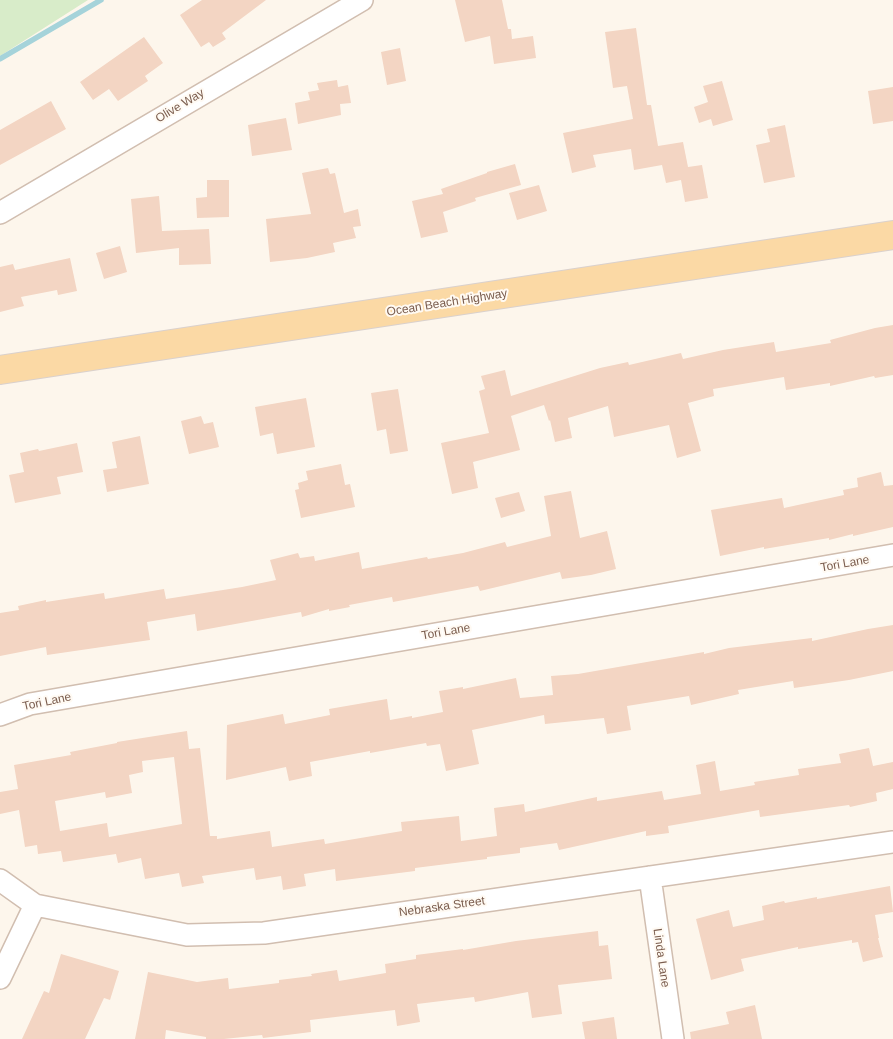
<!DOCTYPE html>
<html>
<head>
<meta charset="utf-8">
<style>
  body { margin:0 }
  canvas { display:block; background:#fdf6ec }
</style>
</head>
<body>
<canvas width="893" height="1039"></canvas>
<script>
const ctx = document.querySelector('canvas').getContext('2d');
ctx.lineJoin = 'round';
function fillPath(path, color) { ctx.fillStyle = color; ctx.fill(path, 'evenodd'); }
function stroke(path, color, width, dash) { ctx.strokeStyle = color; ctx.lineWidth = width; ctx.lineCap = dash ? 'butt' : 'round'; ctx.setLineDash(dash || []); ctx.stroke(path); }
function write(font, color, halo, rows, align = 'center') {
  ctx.font = font + ' Arial,sans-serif'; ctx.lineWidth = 4; ctx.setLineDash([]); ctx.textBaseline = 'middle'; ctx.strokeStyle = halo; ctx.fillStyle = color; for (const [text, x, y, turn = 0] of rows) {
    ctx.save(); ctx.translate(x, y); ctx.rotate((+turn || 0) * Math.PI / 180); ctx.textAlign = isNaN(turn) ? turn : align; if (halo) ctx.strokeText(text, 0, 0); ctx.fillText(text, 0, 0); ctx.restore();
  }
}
fillPath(new Path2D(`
  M 0,0 L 88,0 L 0,56 Z`), '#d8ecc9');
stroke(new Path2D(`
  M 0,59 L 101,0`), '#a5d3da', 5.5);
fillPath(new Path2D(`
  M 202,0 L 266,0 L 222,33 L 226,39 L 213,47 L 209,42 L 201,47 L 180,15 Z
  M 455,0 L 502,0 L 508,29 L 511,29 L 512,39 L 533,36 L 536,58 L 494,64 L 490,36 L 465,42 Z
  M 636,28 L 647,105 L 651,105 L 658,146 L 683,142 L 688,167 L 702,165 L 708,198 L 685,202 L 681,180 L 666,183 L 662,165 L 634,170 L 631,149 L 593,155 L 596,167 L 572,173 L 563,133 L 633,119 L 627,86 L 613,88 L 605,32 Z
  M 144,37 L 163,63 L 145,76 L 148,81 L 118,101 L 109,89 L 93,100 L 80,82 Z
  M 400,48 L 406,81 L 387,85 L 381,52 Z
  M 337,80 L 338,87 L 348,85 L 351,103 L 340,104 L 341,115 L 298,124 L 295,103 L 310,100 L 308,92 L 319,90 L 317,83 Z
  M 722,81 L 733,120 L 713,126 L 711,119 L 699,123 L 694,107 L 708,102 L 703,86 Z
  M 893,87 L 893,121 L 873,124 L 868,91 Z
  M 51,101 L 66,129 L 0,165 L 0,130 Z
  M 286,118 L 292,150 L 252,156 L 248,125 Z
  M 785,125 L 795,177 L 764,183 L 756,145 L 770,142 L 767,129 Z
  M 515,164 L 521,185 L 475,198 L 476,201 L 443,212 L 448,232 L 421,238 L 412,201 L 443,194 L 441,189 L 487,173 L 487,172 Z
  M 328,168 L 330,174 L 335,173 L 344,213 L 358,209 L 361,226 L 353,227 L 356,238 L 333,243 L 335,252 L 307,258 L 270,262 L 266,219 L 311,214 L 302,173 Z
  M 207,180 L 229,180 L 229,217 L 197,218 L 196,198 L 207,197 Z
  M 539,185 L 547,211 L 517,220 L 509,193 Z
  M 159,196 L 162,231 L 209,229 L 211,264 L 179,265 L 179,248 L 136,253 L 131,199 Z
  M 120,246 L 127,272 L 104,279 L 96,253 Z
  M 70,258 L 77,291 L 58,295 L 57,290 L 21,297 L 24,306 L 0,312 L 0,267 L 13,264 L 15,270 Z
  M 893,325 L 893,375 L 875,378 L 874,376 L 830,386 L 830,383 L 786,390 L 784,377 L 713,389 L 714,396 L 688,403 L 701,451 L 677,458 L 669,425 L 614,437 L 608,406 L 568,418 L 572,438 L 555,442 L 550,420 L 549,421 L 544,405 L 511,416 L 520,450 L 473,462 L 478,488 L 452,494 L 441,443 L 489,433 L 479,391 L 485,389 L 481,376 L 505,370 L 511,396 L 600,368 L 628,362 L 629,365 L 681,353 L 683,359 L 723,350 L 774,342 L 776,352 L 831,343 L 830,340 L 875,328 Z
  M 398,389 L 408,451 L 390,454 L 386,429 L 377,431 L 371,393 Z
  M 306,398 L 315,447 L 277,454 L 273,433 L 260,436 L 255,407 Z
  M 201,416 L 204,424 L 213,422 L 219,447 L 189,454 L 181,421 Z
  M 140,436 L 149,484 L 107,492 L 103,470 L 117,468 L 112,442 Z
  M 77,443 L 83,472 L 57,477 L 61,494 L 15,503 L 9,475 L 24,472 L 20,453 L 38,449 L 39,451 Z
  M 341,464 L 345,485 L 350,484 L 355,507 L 301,518 L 295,490 L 299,489 L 298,483 L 308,480 L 306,471 Z
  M 881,472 L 884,486 L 893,485 L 893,527 L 853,536 L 853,534 L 829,540 L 829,538 L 764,549 L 764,547 L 720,556 L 711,510 L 782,498 L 784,508 L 844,495 L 843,490 L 858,487 L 857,478 Z
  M 571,491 L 580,538 L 607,531 L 616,569 L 591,575 L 562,579 L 560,572 L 480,591 L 478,586 L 393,602 L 392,597 L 349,605 L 350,607 L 329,611 L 329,609 L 302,617 L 301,612 L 197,631 L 195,614 L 147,622 L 150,640 L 47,655 L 46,647 L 0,656 L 0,613 L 19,610 L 18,606 L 46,600 L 46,602 L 104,593 L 105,599 L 164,589 L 166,599 L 242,587 L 276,580 L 270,560 L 298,553 L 300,558 L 314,556 L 315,561 L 359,552 L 362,569 L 427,557 L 428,559 L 463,553 L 505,542 L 507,547 L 551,536 L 544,496 Z
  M 519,492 L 525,511 L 501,518 L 495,498 Z
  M 893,625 L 893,671 L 849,680 L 794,688 L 793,681 L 738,690 L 739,694 L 691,705 L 689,696 L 627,706 L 631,730 L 607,734 L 604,718 L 545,724 L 544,715 L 472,730 L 479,764 L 446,771 L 440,744 L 427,746 L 426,743 L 370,753 L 370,751 L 310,762 L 312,776 L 289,781 L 286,767 L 226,780 L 227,725 L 283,714 L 285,724 L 330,715 L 329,709 L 387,699 L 390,720 L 412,716 L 412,718 L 443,712 L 439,691 L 463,687 L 463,689 L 516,678 L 520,698 L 553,695 L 551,676 L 578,674 L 704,652 L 704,654 L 729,648 L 812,638 L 812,641 L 868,629 Z
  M 187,731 L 189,749 L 200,748 L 210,836 L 217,836 L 217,839 L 270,831 L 272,847 L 324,839 L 325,844 L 402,831 L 401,822 L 459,816 L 461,841 L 497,836 L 494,808 L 524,804 L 525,812 L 597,797 L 597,801 L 662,791 L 664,800 L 701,794 L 696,765 L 715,761 L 720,791 L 755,785 L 754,782 L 799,775 L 798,769 L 841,763 L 839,754 L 869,748 L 873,766 L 893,762 L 893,789 L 876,793 L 877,801 L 850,807 L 849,805 L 760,817 L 759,810 L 668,826 L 669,833 L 646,836 L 646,831 L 559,850 L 557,843 L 520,848 L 520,853 L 487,857 L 487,859 L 415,868 L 415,871 L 336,881 L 335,869 L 304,874 L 306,886 L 283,890 L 281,876 L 256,880 L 254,868 L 202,876 L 204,883 L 182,887 L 179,873 L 145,879 L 141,858 L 118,863 L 116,854 L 63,862 L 61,851 L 38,854 L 37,845 L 25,847 L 19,810 L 0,814 L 0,792 L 18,789 L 14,765 L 71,755 L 70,752 L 117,743 L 117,742 ZM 174,757 L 182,824 L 109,837 L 107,823 L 60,831 L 55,801 L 105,792 L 106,798 L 132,793 L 129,775 L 143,772 L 142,761 Z
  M 890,886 L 893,912 L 875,915 L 879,938 L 878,938 L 883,957 L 863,962 L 858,942 L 852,943 L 852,940 L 798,949 L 798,947 L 741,959 L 744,971 L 711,980 L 696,919 L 729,910 L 733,927 L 764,920 L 762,906 L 784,901 L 785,903 L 817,897 L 817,899 Z
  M 598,931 L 599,946 L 608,945 L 612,979 L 558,985 L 562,1014 L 532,1018 L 528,992 L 475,1002 L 474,997 L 417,1004 L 420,1022 L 397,1026 L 395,1010 L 310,1020 L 311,1032 L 263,1038 L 262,1035 L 224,1039 L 206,1039 L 206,1037 L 166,1030 L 165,1039 L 135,1039 L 148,972 L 197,982 L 228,978 L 229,989 L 279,983 L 279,980 L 312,976 L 311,974 L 337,970 L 339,981 L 386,973 L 385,964 L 416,959 L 416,955 L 463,949 L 463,950 L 516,941 Z
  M 61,954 L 119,971 L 110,1000 L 104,998 L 85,1039 L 22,1039 L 44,991 L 49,993 Z
  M 755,1005 L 762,1039 L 691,1039 L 690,1032 L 729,1024 L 726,1012 Z
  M 614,1017 L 617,1039 L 585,1039 L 582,1022 Z`), '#f3d5c3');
const minor = new Path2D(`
  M 0,213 L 362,0
  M 0,715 L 30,704 L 893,555
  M 650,877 L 673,1039
  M 0,880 L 35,905 L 187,935 L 264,933 L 893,842
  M 0,978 L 35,905`);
const primary = new Path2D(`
  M 0,370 L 893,235`);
stroke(minor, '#d1beb0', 24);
stroke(primary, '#dad1cd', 30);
stroke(minor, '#fff', 21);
stroke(primary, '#fbd9a5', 28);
write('12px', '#7a5c4d', '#fffaf3', [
  ["Olive Way",180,106,-31],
  ["Ocean Beach Highway",447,303,-9],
  ["Tori Lane",845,564,-10],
  ["Tori Lane",446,632,-10],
  ["Tori Lane",47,702,-12],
  ["Nebraska Street",442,907,-8],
  ["Linda Lane",661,958,82]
]);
</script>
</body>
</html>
